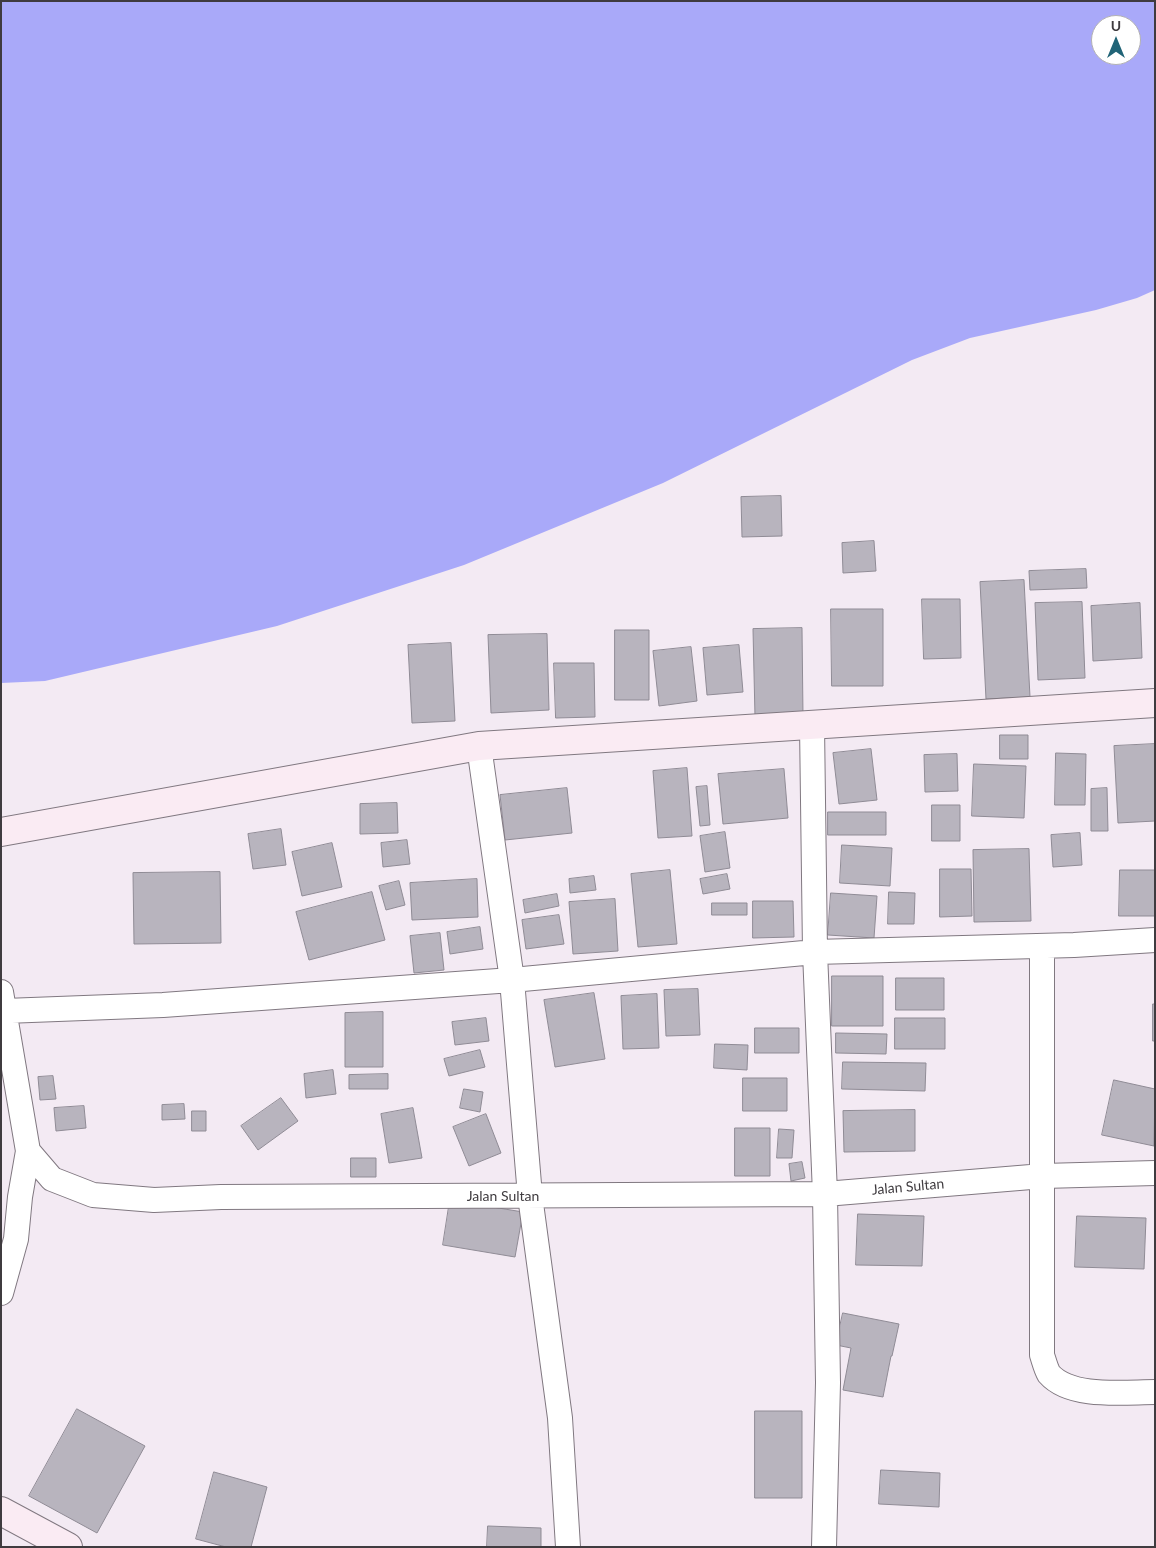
<!DOCTYPE html>
<html>
<head>
<meta charset="utf-8">
<style>
  body { margin:0 }
  #map { position:relative; width:1156px; height:1548px; overflow:hidden; background:#f3eaf3; font-family:Lato,sans-serif }
  canvas { display:block }
  .frame { position:absolute; inset:0; border:2px solid #3f3b3f; pointer-events:none }
  .north { position:absolute; left:1091px; top:15px; width:50px; height:50px; box-sizing:border-box; background:#fff; border:1px solid #b2b1b2; border-radius:50%; rotate:0deg; font-size:14px; font-weight:700; line-height:20px; text-align:center; color:#3f3b3f }
  .north::after { content:''; display:block; margin:auto; width:18px; height:22px; background:#216477; clip-path:polygon(50% 0,100% 100%,50% 72%,0 100%) }
</style>
</head>
<body>
<div id="map">
<canvas width="1156" height="1548"></canvas>
<div class="frame"></div>
<div class="north">U</div>
</div>
<script>
const ctx = document.querySelector('canvas').getContext('2d');
ctx.lineJoin = 'round';
function fillPath(path, color) { ctx.fillStyle = color; ctx.fill(path, 'evenodd'); }
function stroke(path, color, width, dash) { ctx.strokeStyle = color; ctx.lineWidth = width; ctx.lineCap = dash ? 'butt' : 'round'; ctx.setLineDash(dash || []); ctx.stroke(path); }
function write(font, color, halo, rows, align = 'center') {
  ctx.font = font + ' Lato,sans-serif'; ctx.lineWidth = 4; ctx.setLineDash([]); ctx.textBaseline = 'middle'; ctx.strokeStyle = halo; ctx.fillStyle = color; for (const [text, x, y, turn = 0] of rows) {
    ctx.save(); ctx.translate(x, y); ctx.rotate((+turn || 0) * Math.PI / 180); ctx.textAlign = isNaN(turn) ? turn : align; if (halo) ctx.strokeText(text, 0, 0); ctx.fillText(text, 0, 0); ctx.restore();
  }
}
fillPath(new Path2D(`
  M 1,1 L 1155,1 L 1155,290 L 1137,298 L 1096,310 L 970,338 L 912,360 L 663,483 L 464,565 L 277,626 L 45,681 L 1,683 ZM 1101,25 L 1131,25 L 1131,55 L 1101,55 Z`), '#a9a9f9');
const building = new Path2D(`
  M 781,496 L 782,536 L 742,537 L 741,497 Z
  M 874,541 L 876,571 L 843,573 L 842,543 Z
  M 1086,569 L 1087,588 L 1030,590 L 1029,571 Z
  M 1024,580 L 1030,697 L 986,699 L 980,582 Z
  M 922,599 L 960,599 L 961,658 L 924,659 Z
  M 1082,602 L 1085,678 L 1038,680 L 1035,603 Z
  M 1140,603 L 1142,658 L 1093,661 L 1091,606 Z
  M 831,609 L 883,609 L 883,686 L 832,686 Z
  M 802,628 L 803,716 L 755,717 L 753,629 Z
  M 615,630 L 649,630 L 649,700 L 615,700 Z
  M 547,634 L 549,710 L 491,713 L 488,635 Z
  M 451,643 L 455,721 L 412,723 L 408,645 Z
  M 739,645 L 743,692 L 707,695 L 703,648 Z
  M 691,647 L 697,701 L 659,706 L 653,651 Z
  M 554,663 L 594,663 L 595,717 L 556,718 Z
  M 1000,735 L 1028,735 L 1028,759 L 1000,759 Z
  M 1155,744 L 1155,821 L 1118,823 L 1114,746 Z
  M 871,749 L 877,800 L 839,804 L 833,753 Z
  M 1056,753 L 1086,754 L 1085,805 L 1055,805 Z
  M 957,754 L 958,791 L 925,792 L 924,755 Z
  M 974,764 L 1026,766 L 1024,818 L 972,816 Z
  M 687,768 L 692,836 L 658,838 L 653,771 Z
  M 784,769 L 788,818 L 723,824 L 718,774 Z
  M 707,786 L 710,825 L 700,826 L 696,787 Z
  M 567,788 L 572,833 L 505,840 L 500,795 Z
  M 1107,788 L 1108,831 L 1091,831 L 1091,789 Z
  M 397,803 L 398,833 L 360,834 L 360,804 Z
  M 932,805 L 960,805 L 960,841 L 932,841 Z
  M 828,812 L 886,812 L 886,835 L 828,835 Z
  M 281,829 L 286,865 L 253,869 L 248,834 Z
  M 725,832 L 730,868 L 705,872 L 700,836 Z
  M 1080,833 L 1082,865 L 1053,867 L 1051,835 Z
  M 407,840 L 410,864 L 383,867 L 381,843 Z
  M 332,843 L 342,887 L 302,896 L 292,852 Z
  M 842,845 L 892,848 L 890,886 L 840,883 Z
  M 1029,849 L 1031,921 L 974,922 L 973,850 Z
  M 940,869 L 971,869 L 972,916 L 940,917 Z
  M 670,870 L 677,944 L 638,947 L 631,874 Z
  M 1120,870 L 1155,870 L 1155,916 L 1119,916 Z
  M 220,872 L 221,943 L 134,944 L 133,873 Z
  M 727,874 L 730,889 L 703,894 L 700,879 Z
  M 594,876 L 596,890 L 570,893 L 569,879 Z
  M 477,879 L 478,917 L 412,920 L 410,883 Z
  M 399,881 L 405,905 L 386,910 L 379,886 Z
  M 372,892 L 385,940 L 309,960 L 296,912 Z
  M 889,892 L 915,893 L 914,924 L 888,924 Z
  M 831,893 L 877,896 L 874,938 L 828,935 Z
  M 557,894 L 559,906 L 525,913 L 523,900 Z
  M 615,899 L 618,951 L 573,954 L 569,902 Z
  M 753,901 L 793,901 L 794,937 L 753,938 Z
  M 712,903 L 747,903 L 747,915 L 712,915 Z
  M 559,915 L 564,944 L 526,949 L 522,920 Z
  M 480,927 L 483,949 L 450,954 L 447,932 Z
  M 440,933 L 444,970 L 414,973 L 410,936 Z
  M 832,976 L 883,976 L 883,1026 L 832,1026 Z
  M 896,978 L 944,978 L 944,1010 L 896,1010 Z
  M 698,989 L 700,1035 L 666,1036 L 664,990 Z
  M 594,993 L 605,1059 L 555,1067 L 544,1000 Z
  M 657,994 L 659,1048 L 623,1049 L 621,996 Z
  M 1153,1004 L 1155,1004 L 1155,1041 L 1153,1041 Z
  M 383,1012 L 383,1067 L 345,1067 L 345,1013 Z
  M 486,1018 L 489,1041 L 455,1045 L 452,1022 Z
  M 895,1018 L 945,1018 L 945,1049 L 895,1049 Z
  M 755,1028 L 799,1028 L 799,1053 L 755,1053 Z
  M 836,1033 L 887,1034 L 886,1054 L 836,1053 Z
  M 715,1044 L 748,1045 L 747,1070 L 714,1068 Z
  M 480,1050 L 485,1067 L 449,1076 L 444,1059 Z
  M 843,1062 L 926,1063 L 925,1091 L 842,1089 Z
  M 333,1070 L 336,1094 L 306,1098 L 304,1074 Z
  M 388,1074 L 388,1089 L 349,1089 L 349,1075 Z
  M 53,1076 L 56,1099 L 40,1100 L 38,1077 Z
  M 743,1078 L 787,1078 L 787,1111 L 743,1111 Z
  M 1114,1080 L 1155,1089 L 1154,1146 L 1102,1135 Z
  M 464,1089 L 483,1092 L 480,1112 L 460,1108 Z
  M 281,1098 L 298,1121 L 258,1150 L 241,1126 Z
  M 184,1104 L 185,1119 L 162,1120 L 162,1105 Z
  M 84,1106 L 86,1128 L 56,1131 L 54,1108 Z
  M 413,1108 L 422,1158 L 389,1163 L 381,1114 Z
  M 915,1110 L 915,1151 L 844,1152 L 843,1111 Z
  M 192,1111 L 206,1111 L 206,1131 L 192,1131 Z
  M 486,1114 L 501,1153 L 469,1166 L 453,1127 Z
  M 735,1128 L 770,1128 L 770,1176 L 735,1176 Z
  M 779,1129 L 794,1130 L 792,1158 L 777,1158 Z
  M 351,1158 L 376,1158 L 376,1177 L 351,1177 Z
  M 802,1162 L 805,1178 L 791,1181 L 789,1164 Z
  M 450,1200 L 523,1212 L 515,1257 L 443,1245 Z
  M 858,1214 L 924,1216 L 922,1266 L 856,1265 Z
  M 1077,1216 L 1146,1218 L 1144,1269 L 1075,1267 Z
  M 843,1313 L 899,1324 L 892,1356 L 891,1356 L 883,1397 L 843,1390 L 851,1348 L 836,1345 Z
  M 77,1409 L 145,1446 L 97,1533 L 29,1496 Z
  M 755,1411 L 802,1411 L 802,1498 L 755,1498 Z
  M 881,1470 L 940,1473 L 939,1507 L 879,1504 Z
  M 214,1472 L 267,1487 L 251,1547 L 226,1547 L 196,1539 Z
  M 488,1526 L 541,1528 L 541,1547 L 487,1547 Z`);
fillPath(building, '#b8b4be');
stroke(building, '#8f8b95', 1);
const street = new Path2D(`
  M 812,725 L 815,952 L 825,1194 L 828,1383 L 824,1547
  M 479,746 L 512,980 L 530,1196 L 560,1418 L 568,1547
  M 1042,946 L 1042,1355 C 1044,1361 1046,1369 1049,1374 C 1071,1399 1125,1392 1155,1392
  M 1,992 L 28,1151 L 52,1179 L 93,1195 L 154,1200 L 221,1197 L 825,1194 L 1043,1176 L 1155,1173
  M 5,1011 L 163,1005 L 512,980 L 815,952 L 1074,945 L 1155,940
  M 1,1293 L 16,1239 L 20,1197 L 28,1151`);
const secondary = new Path2D(`
  M 1,832 L 479,746 L 1155,703
  M 1,1511 L 68,1547`);
stroke(street, '#807880', 26);
stroke(secondary, '#807880', 30);
stroke(street, '#fff', 24);
stroke(secondary, '#faebf3', 28);
write('14px', '#3f3b3f', '#fff', [
  ["Jalan Sultan",908,1187,-5],
  ["Jalan Sultan",503,1196]
]);
</script>
</body>
</html>
